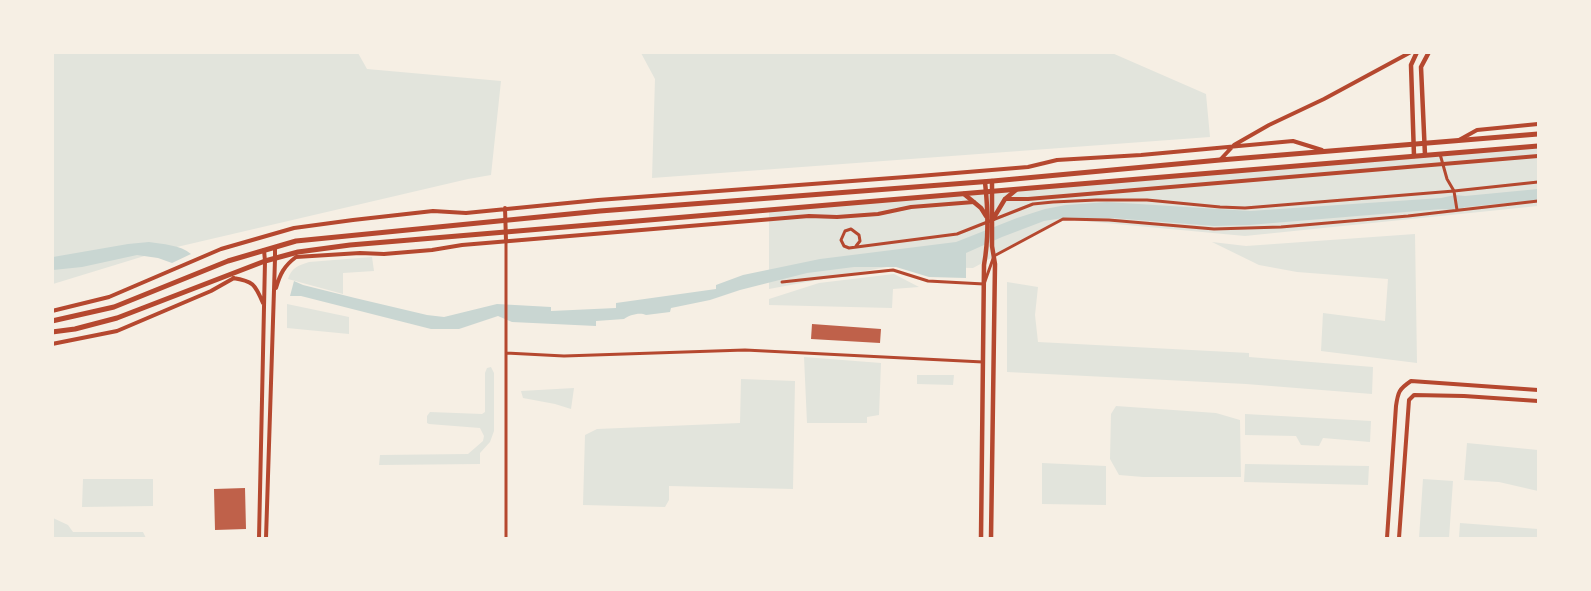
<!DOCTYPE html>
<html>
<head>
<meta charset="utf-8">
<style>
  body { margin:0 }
  #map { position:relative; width:1591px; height:591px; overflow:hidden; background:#f6efe4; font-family:Helvetica,sans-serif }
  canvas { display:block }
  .frame { position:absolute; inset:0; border:54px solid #f6efe4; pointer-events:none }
</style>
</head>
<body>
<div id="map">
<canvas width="1591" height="591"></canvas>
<div class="frame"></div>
</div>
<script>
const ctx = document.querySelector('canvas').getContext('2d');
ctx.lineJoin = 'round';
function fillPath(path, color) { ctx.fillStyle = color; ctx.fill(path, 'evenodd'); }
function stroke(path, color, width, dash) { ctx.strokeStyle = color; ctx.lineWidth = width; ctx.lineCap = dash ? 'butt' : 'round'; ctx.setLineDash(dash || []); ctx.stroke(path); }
fillPath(new Path2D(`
  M 53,53 L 358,53 L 367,69 L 501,81 L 491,175 L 468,179 L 164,250 L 53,284 Z
  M 641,53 L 1112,53 L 1206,94 L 1210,137 L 652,178 L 655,79 Z
  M 1538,146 L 1538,206 L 1245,236 L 1063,219 L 973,268 L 892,266 L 769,289 L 769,210 Z
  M 1415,234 L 1417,363 L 1321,351 L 1323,313 L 1385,321 L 1388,279 L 1297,272 L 1259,265 L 1212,242 L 1246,246 Z
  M 372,257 L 374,271 L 343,273 L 343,294 L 288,279 C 291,268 299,265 309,262 Z
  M 894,274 L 919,287 L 893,289 L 892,308 L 769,305 L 769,299 L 819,283 Z
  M 1007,282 L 1038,287 L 1035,315 L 1038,342 L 1249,353 L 1249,357 L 1373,367 L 1372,394 L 1246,384 L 1007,372 Z
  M 287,304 L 349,317 L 349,334 L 287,328 Z
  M 804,357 L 881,363 L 879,415 L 867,417 L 867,423 L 807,423 Z
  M 491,367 L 494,373 L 494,431 L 490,442 L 480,453 L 480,464 L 379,465 L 380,455 L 468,454 L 483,441 L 484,436 L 480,428 L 429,424 L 427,423 L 427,416 L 430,412 L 482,414 L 485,412 L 485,373 L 487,368 Z
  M 917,375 L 954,375 L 953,385 L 917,384 Z
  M 741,379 L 795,381 L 793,489 L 669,486 L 669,500 L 665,507 L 583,505 L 585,435 L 597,429 L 740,423 Z
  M 574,388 L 571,409 L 555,404 L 523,398 L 521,391 Z
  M 1116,406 L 1216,413 L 1240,420 L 1241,477 L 1143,477 L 1119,475 L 1110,459 L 1111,414 Z
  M 1245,414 L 1371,421 L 1370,442 L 1323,438 L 1319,446 L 1301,445 L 1296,436 L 1245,435 Z
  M 1467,443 L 1538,450 L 1538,491 L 1499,482 L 1464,480 Z
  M 1042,463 L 1106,466 L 1106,505 L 1042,504 Z
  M 1245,464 L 1369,466 L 1368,485 L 1244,482 Z
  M 83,479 L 153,479 L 153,506 L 82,507 Z
  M 1423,479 L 1453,481 L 1449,538 L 1419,538 Z
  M 53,518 L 68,525 L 73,532 L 143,532 L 146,538 L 53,538 Z
  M 1460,523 L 1538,529 L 1538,538 L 1459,538 Z`), '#e2e4dc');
fillPath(new Path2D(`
  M 1538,189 L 1538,200 L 1466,207 L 1456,210 L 1442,209 L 1249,225 L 1214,226 L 1112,218 L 1063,218 L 1044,221 L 1002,237 L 966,253 L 966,278 L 929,277 L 896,267 L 854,267 L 807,273 L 740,290 L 710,300 L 671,308 L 670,312 L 646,315 C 640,312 629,315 624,319 L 596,321 L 596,326 L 512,322 L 498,316 L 459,329 L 431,329 L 301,296 L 290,296 L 294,281 L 303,285 L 355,298 L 427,315 L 444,317 L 497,304 L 551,307 L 551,311 L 616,308 L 616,303 L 716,289 L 716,285 L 743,275 L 820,259 L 956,242 L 1017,218 L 1045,209 L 1066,205 L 1107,202 L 1250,211 L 1441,198 L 1455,195 L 1465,196 Z
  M 149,242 C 162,244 181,245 191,254 L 172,263 L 158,258 L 137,255 L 82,267 L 53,270 L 53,257 L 128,244 Z`), '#c9d6d2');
fillPath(new Path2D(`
  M 812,324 L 881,329 L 880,343 L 811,339 Z
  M 245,488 L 246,529 L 215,530 L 214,489 Z`), '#bf614a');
stroke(new Path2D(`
  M 1440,154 L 1447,179 L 1454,191 L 1457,210
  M 856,246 L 860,241 L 859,235 L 851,229 L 845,231 L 841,240 L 844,246 L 849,248 L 957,234 L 1033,204 L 1053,202 L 1096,200 L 1147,200 L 1220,207 L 1245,208 L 1454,191 L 1538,182
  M 782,282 L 893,270 L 928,281 L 984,284 L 994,256 L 1063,219 L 1109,220 L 1214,229 L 1281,227 L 1408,216 L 1538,201
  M 506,353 L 564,356 L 745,350 L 983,362
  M 506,538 L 506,241`), '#b5482f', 3);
stroke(new Path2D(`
  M 1459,140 L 1477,130 L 1538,124
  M 1220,160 L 1234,145 L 1269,125 L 1324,99 L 1411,52
  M 1005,199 L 1028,199 L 1538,156
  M 505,208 L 506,241
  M 296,257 L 360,253 L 384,254 L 432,250 L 462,245 L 809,216 L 837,217 L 878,214 L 911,207 L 974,202
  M 233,278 C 253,281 255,284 263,303
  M 276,288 C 280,274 284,266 296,257
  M 52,311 L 109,297 L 221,249 L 294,228 L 353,220 L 433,211 L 466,213 L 598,200 L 919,176 L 1028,167 L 1057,160 L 1141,155 L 1293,141 L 1322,150
  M 52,344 L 117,331 L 211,291 L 234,278
  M 259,538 L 265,261 L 264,250
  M 266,538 L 275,259 L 275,247
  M 1387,538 L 1396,406 C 1398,392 1399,389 1411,381 L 1538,390
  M 1399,538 L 1409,400 L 1414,395 L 1464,396 L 1538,401`), '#b5482f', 4);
stroke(new Path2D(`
  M 1425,155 L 1421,67 L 1429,52
  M 1414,156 L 1411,65 L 1417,52
  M 964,194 L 981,208 L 986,216
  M 993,219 L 1005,199 L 1016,190
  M 981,538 L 984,265 C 989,237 988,209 985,182
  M 991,538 L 995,264 L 992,246 L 992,181`), '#b5482f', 4.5);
stroke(new Path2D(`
  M 52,321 L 114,307 L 228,261 L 296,241 L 600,211 L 993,181 L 1220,160 L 1538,134
  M 52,332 L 75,329 L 117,318 L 265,261 L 298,252 L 350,245 C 746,211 1142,179 1538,146`), '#b5482f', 5);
</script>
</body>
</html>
